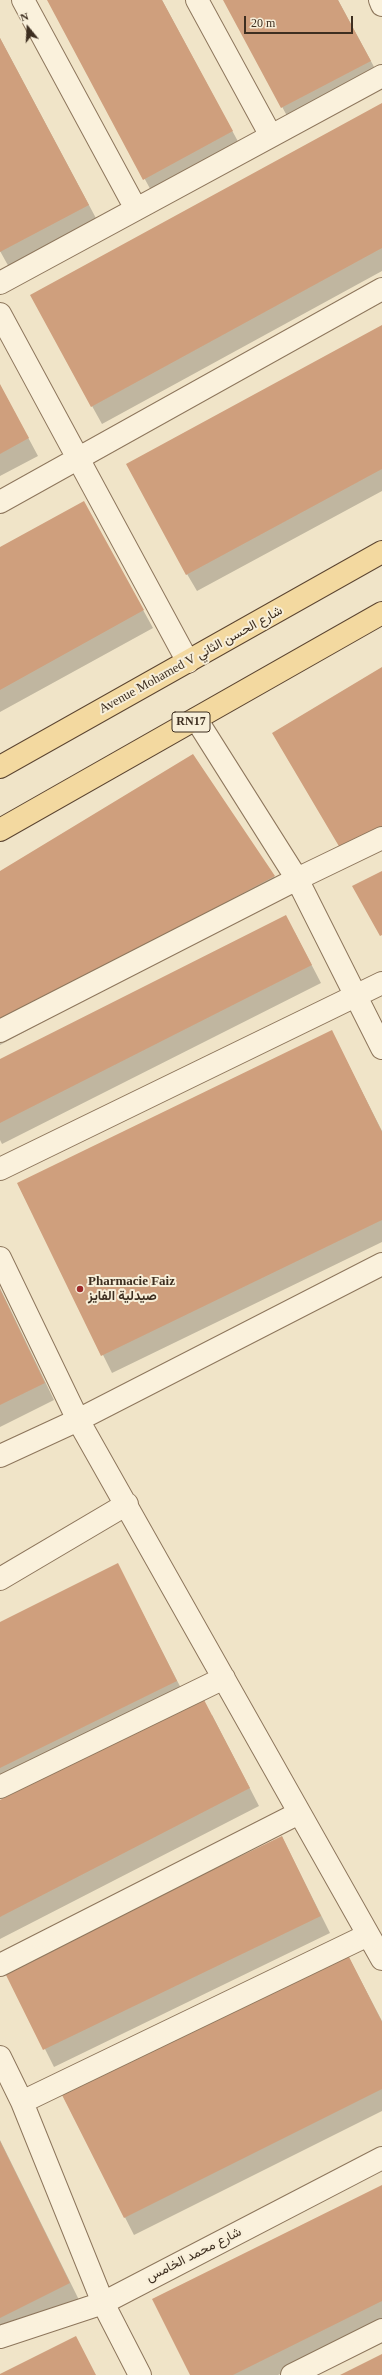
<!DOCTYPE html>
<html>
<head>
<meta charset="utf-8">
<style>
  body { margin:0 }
  #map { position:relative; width:382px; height:2375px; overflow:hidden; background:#f0e4c8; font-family:"Times New Roman",serif }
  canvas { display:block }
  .north { position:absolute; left:8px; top:8px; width:40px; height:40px; -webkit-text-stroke:3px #f7eed8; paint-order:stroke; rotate:342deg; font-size:11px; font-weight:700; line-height:16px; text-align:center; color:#3d2e20 }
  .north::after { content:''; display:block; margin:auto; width:14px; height:18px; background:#3d2e20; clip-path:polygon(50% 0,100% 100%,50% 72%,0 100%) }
  .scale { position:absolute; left:244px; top:16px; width:109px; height:18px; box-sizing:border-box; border:2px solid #3d2e20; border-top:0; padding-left:5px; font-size:12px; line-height:14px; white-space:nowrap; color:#3d2e20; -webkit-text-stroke:3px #f7eed8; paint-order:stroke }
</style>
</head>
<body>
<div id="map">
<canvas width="382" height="2375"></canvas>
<div class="north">N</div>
<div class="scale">20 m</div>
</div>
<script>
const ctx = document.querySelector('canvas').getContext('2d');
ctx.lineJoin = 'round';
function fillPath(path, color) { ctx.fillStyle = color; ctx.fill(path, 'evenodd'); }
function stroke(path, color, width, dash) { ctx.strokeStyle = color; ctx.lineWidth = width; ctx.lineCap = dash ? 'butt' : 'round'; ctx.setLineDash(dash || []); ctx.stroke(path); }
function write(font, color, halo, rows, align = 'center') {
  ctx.font = font + ' "Times New Roman",Vazirmatn,serif'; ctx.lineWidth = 4; ctx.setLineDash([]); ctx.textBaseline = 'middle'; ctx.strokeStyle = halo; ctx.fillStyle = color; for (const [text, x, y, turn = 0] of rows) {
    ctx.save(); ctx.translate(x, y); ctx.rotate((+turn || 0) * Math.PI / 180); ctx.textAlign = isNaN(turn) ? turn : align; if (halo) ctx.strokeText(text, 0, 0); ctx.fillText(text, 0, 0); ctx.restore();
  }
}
fillPath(new Path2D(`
  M 48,0 L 162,0 L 242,149 L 154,196 Z
  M 224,0 L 338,0 L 380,78 L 292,125 Z
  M 0,38 L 98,222 L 10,269 L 0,251 Z
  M 382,104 L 382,271 L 102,424 L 92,406 Z
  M 382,326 L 382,491 L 197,591 L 187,574 Z
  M 0,385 L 38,456 L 0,476 Z
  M 93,519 L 153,628 L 0,712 L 0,548 Z
  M 0,872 L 274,876 L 284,893 L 0,1045 Z
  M 295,933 L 321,983 L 2,1144 L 0,1140 L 0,1060 Z
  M 332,1032 L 382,1131 L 382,1242 L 112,1373 L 18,1184 Z
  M 0,1288 L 54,1400 L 0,1427 Z
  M 118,1565 L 186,1698 L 0,1790 L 0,1623 Z
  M 212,1715 L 259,1806 L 0,1939 L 0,1801 Z
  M 282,1837 L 330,1933 L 54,2067 L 6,1971 Z
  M 347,1954 L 382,2021 L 382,2111 L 134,2235 L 63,2096 Z
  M 0,2140 L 79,2300 L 0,2340 Z
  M 382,2186 L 382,2323 L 278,2375 L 191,2375 Z`), '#0003');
fillPath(new Path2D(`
  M 47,0 L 162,0 L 233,131 L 143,180 Z
  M 223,0 L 338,0 L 371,61 L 281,108 Z
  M 0,38 L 89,205 L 0,252 Z
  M 382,103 L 382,248 L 91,407 L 30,295 Z
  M 382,325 L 382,469 L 186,575 L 126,464 Z
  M 0,384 L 29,438 L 0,454 Z
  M 84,501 L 144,610 L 0,690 L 0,547 Z
  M 382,667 L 382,826 L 340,848 L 272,733 Z
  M 193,754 L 275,876 L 0,1023 L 0,871 Z
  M 382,871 L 382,935 L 380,936 L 352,886 Z
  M 286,915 L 312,965 L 0,1123 L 0,1059 Z
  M 332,1030 L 382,1132 L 382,1220 L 101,1356 L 17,1183 Z
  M 0,1289 L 45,1383 L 0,1405 Z
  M 118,1563 L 177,1681 L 0,1768 L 0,1622 Z
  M 202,1696 L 250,1788 L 0,1917 L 0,1800 Z
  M 282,1836 L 321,1916 L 43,2050 L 4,1971 Z
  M 347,1953 L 382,2022 L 382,2089 L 124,2218 L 62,2095 Z
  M 0,2141 L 70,2283 L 0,2318 Z
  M 382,2185 L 382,2301 L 233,2375 L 190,2375 L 152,2299 Z
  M 76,2336 L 96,2375 L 0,2375 L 0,2374 Z
  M 382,2354 L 382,2375 L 340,2375 Z`), '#cf9f7d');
const minor = new Path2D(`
  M 23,0 L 136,209
  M 197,0 L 271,136
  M 380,0 L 382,5
  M 0,283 L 382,76
  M 0,314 L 188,662
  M 0,502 L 382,289
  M 196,719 L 297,879 L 382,1048
  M 0,1031 L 297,879 L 382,838
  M 0,1169 L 382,983
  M 0,1258 L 78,1420 L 382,1959
  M 0,1456 L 78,1420 L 382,1264
  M 0,1579 L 127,1504
  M 0,1787 L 224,1678
  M 0,1965 L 299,1813
  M 0,2057 L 22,2102 L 103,2303 L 140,2375
  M 22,2102 L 368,1935
  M 0,2337 L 103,2303 L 382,2158
  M 292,2375 L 382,2330`);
const primary = new Path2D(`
  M 0,767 L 382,552
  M 0,830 L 382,613`);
stroke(minor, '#8d765c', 24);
stroke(primary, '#5b4430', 24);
stroke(minor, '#faf1dc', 22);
stroke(primary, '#f3d9a0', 22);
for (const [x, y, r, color] of [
  [80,1289,4,"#9e2a2b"]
]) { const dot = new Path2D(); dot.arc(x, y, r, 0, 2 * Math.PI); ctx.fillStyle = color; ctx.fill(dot); stroke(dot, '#f7eed8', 1.5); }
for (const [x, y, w] of [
  [191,722,38]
]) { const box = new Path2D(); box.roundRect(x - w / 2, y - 10, w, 20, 3); ctx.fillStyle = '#f7eed8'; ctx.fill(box); stroke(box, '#3d2e20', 1); }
write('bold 12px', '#3d2e20', null, [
  ["RN17",191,722]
]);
write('13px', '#3d2e20', '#f7eed8', [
  ["Avenue Mohamed V شارع الحسن الثاني",191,660,-29],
  ["شارع محمد الخامس",194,2255,-27]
]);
write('bold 13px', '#3d2e20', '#f7eed8', [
  ["Pharmacie Faiz",88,1282],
  ["صيدلية الفايز",88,1297]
], 'left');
</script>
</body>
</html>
